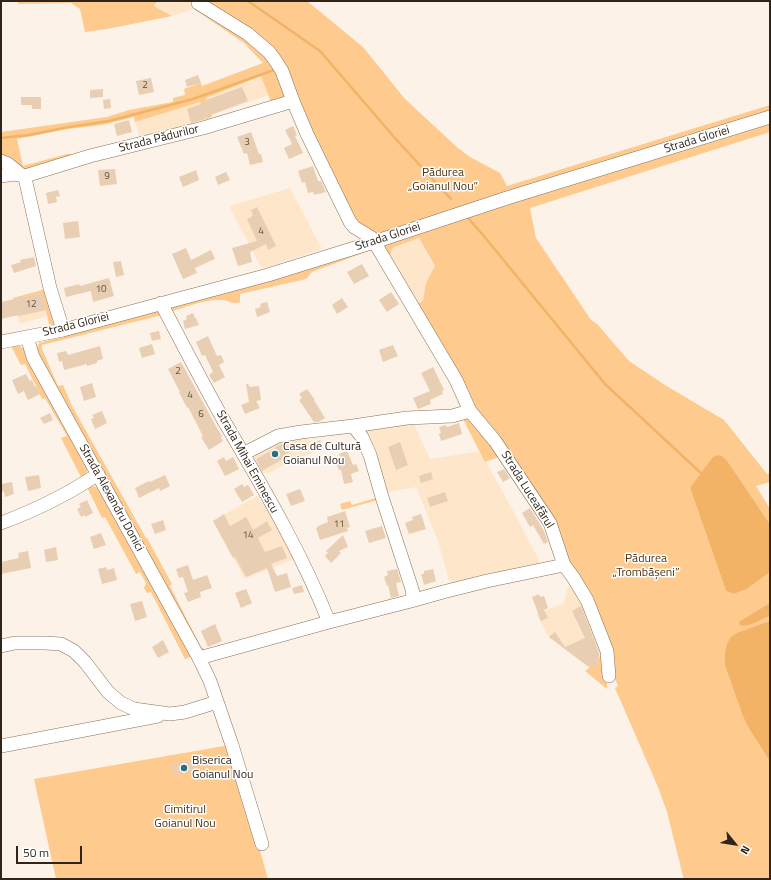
<!DOCTYPE html>
<html>
<head>
<meta charset="utf-8">
<style>
  body { margin:0 }
  #map { position:relative; width:771px; height:880px; overflow:hidden; background:#fcf2e7; font-family:"Titillium Web",sans-serif }
  canvas { display:block }
  .frame { position:absolute; inset:0; border:2px solid #2f251b; pointer-events:none }
  .north { position:absolute; left:715px; top:824px; width:40px; height:40px; -webkit-text-stroke:3px #fff; paint-order:stroke; rotate:120deg; font-size:11px; font-weight:700; line-height:16px; text-align:center; color:#2f251b }
  .north::after { content:''; display:block; margin:auto; width:14px; height:18px; background:#2f251b; clip-path:polygon(50% 0,100% 100%,50% 72%,0 100%) }
  .scale { position:absolute; left:16px; top:846px; width:66px; height:18px; box-sizing:border-box; border:2px solid #2f251b; border-top:0; padding-left:5px; font-size:12px; line-height:14px; white-space:nowrap; color:#2f251b; -webkit-text-stroke:3px #fff; paint-order:stroke }
</style>
</head>
<body>
<div id="map">
<canvas width="771" height="880"></canvas>
<div class="frame"></div>
<div class="north">N</div>
<div class="scale">50 m</div>
</div>
<script>
const ctx = document.querySelector('canvas').getContext('2d');
ctx.lineJoin = 'round';
function fillPath(path, color) { ctx.fillStyle = color; ctx.fill(path, 'evenodd'); }
function stroke(path, color, width, dash) { ctx.strokeStyle = color; ctx.lineWidth = width; ctx.lineCap = dash ? 'butt' : 'round'; ctx.setLineDash(dash || []); ctx.stroke(path); }
function write(font, color, halo, rows, align = 'center') {
  ctx.font = font + ' "Titillium Web",sans-serif'; ctx.lineWidth = 3; ctx.setLineDash([]); ctx.textBaseline = 'middle'; ctx.strokeStyle = halo; ctx.fillStyle = color; for (const [text, x, y, turn = 0] of rows) {
    ctx.save(); ctx.translate(x, y); ctx.rotate((+turn || 0) * Math.PI / 180); ctx.textAlign = isNaN(turn) ? turn : align; if (halo) ctx.strokeText(text, 0, 0); ctx.fillText(text, 0, 0); ctx.restore();
  }
}
fillPath(new Path2D(`
  M 157,1 L 199,1 L 194,9 L 172,16 L 154,6 Z
  M 262,76 L 268,95 L 212,115 L 206,98 Z
  M 200,102 L 206,119 L 192,124 L 140,138 L 135,122 Z
  M 290,188 L 322,249 L 262,269 L 229,206 Z
  M 419,238 L 435,267 L 426,283 L 423,302 L 415,306 L 389,260 L 392,248 Z
  M 46,289 L 53,314 L 20,324 L 13,298 Z
  M 413,422 L 430,459 L 480,451 L 517,518 L 542,566 L 451,587 L 438,541 L 416,487 L 387,492 L 365,430 Z
  M 302,434 L 312,443 L 315,449 L 313,450 L 314,452 L 278,468 L 267,474 L 261,472 L 249,454 Z
  M 257,496 L 261,503 L 267,503 L 296,558 L 245,579 L 213,521 Z
  M 568,587 L 575,587 L 607,654 L 599,663 L 589,668 L 587,663 L 585,664 L 549,637 L 536,614 L 564,603 Z`), '#fee6ca');
fillPath(new Path2D(`
  M 18,1 L 157,1 L 154,6 L 172,16 L 107,29 L 85,32 L 80,9 L 71,3 L 18,4 Z
  M 199,1 L 307,1 L 363,47 L 405,99 L 458,148 L 470,157 L 500,173 L 507,186 L 770,105 L 770,112 L 375,235 L 353,220 L 285,70 Z
  M 197,5 L 268,53 L 288,98 L 271,102 L 261,76 L 206,98 L 212,117 L 206,119 L 200,102 L 135,122 L 134,117 L 102,125 L 67,129 L 17,139 L 23,166 L 67,154 L 74,154 L 25,172 L 1,157 L 1,132 L 107,117 L 129,110 L 173,102 L 173,98 L 185,95 L 184,89 L 201,83 L 202,86 L 263,63 L 244,43 L 194,9 Z
  M 770,122 L 770,132 L 530,208 L 536,238 L 591,320 L 597,324 L 629,361 L 665,385 L 724,420 L 767,474 L 770,473 L 770,482 L 756,486 L 770,509 L 770,524 L 726,459 L 722,456 L 690,488 L 726,591 L 734,594 L 747,589 L 770,572 L 770,879 L 683,879 L 683,876 L 667,812 L 658,787 L 615,688 L 618,686 L 609,664 L 582,585 L 480,417 L 469,391 L 415,306 L 423,301 L 426,283 L 435,266 L 419,238 L 392,248 L 389,260 L 383,250 L 384,242 Z
  M 369,248 L 371,250 L 312,272 L 306,279 L 240,294 L 240,302 C 229,305 231,300 222,300 C 206,299 188,306 173,311 L 171,314 L 168,308 Z
  M 46,289 L 55,326 L 52,327 L 49,324 L 42,293 L 15,299 L 19,316 L 18,316 L 13,298 Z
  M 159,309 L 162,315 L 42,345 L 42,349 L 58,386 L 63,385 L 72,406 L 146,538 L 147,538 L 172,584 L 170,586 L 201,647 L 208,652 L 200,654 L 38,360 L 37,348 L 39,343 Z
  M 18,344 L 24,350 L 88,461 C 90,468 86,474 82,479 L 61,438 L 67,436 L 45,398 L 42,399 L 36,386 L 25,364 L 21,365 L 11,346 Z
  M 472,417 L 502,456 L 485,462 L 463,419 Z
  M 92,486 L 97,487 L 193,656 L 185,659 L 151,592 L 147,593 L 144,588 L 146,583 L 140,572 L 136,574 L 105,517 L 102,518 L 87,487 Z
  M 379,497 L 378,500 L 342,510 L 340,504 L 350,501 L 352,505 Z
  M 607,654 L 607,689 L 585,671 L 589,668 L 599,663 L 597,659 Z
  M 230,745 L 268,879 L 56,879 L 34,779 Z`), '#feca8e');
fillPath(new Path2D(`
  M 718,455 L 722,456 L 726,459 L 770,524 L 770,572 L 747,589 L 734,594 L 726,591 L 690,488 L 713,457 Z
  M 770,603 L 770,616 C 761,618 750,628 740,625 L 739,622 Z
  M 770,621 L 770,761 L 750,730 L 743,716 L 725,665 L 725,652 L 727,644 L 731,637 L 737,633 Z`), '#f3b367');
stroke(new Path2D(`
  M 248,1 L 320,51 L 394,137 L 451,199
  M 1,138 L 29,135 L 69,127 L 109,121 L 193,99 L 274,70
  M 469,219 L 483,235 L 605,384 L 703,475`), '#f3b367', 2.5);
fillPath(new Path2D(`
  M 198,75 L 201,83 L 187,87 L 185,80 Z
  M 151,78 L 154,92 L 139,95 L 136,81 Z
  M 242,87 L 248,101 L 205,117 L 206,119 L 191,123 L 187,109 L 207,102 L 206,100 Z
  M 103,89 L 103,97 L 90,98 L 90,90 Z
  M 21,97 L 41,97 L 41,109 L 32,109 L 32,105 L 21,105 Z
  M 110,99 L 111,108 L 104,109 L 103,100 Z
  M 129,120 L 132,132 L 117,136 L 114,124 Z
  M 293,126 L 297,135 L 295,136 L 303,153 L 289,159 L 284,148 L 292,144 L 285,130 Z
  M 251,132 L 259,154 L 261,154 L 263,162 L 250,165 L 247,153 L 244,154 L 237,137 Z
  M 313,166 L 318,181 L 321,181 L 326,192 L 314,195 L 313,192 L 308,193 L 305,182 L 302,183 L 298,171 Z
  M 115,169 L 117,184 L 100,186 L 98,170 Z
  M 196,170 L 199,180 L 183,187 L 179,177 Z
  M 226,172 L 230,180 L 218,185 L 215,177 Z
  M 58,190 L 60,196 L 56,197 L 57,202 L 48,204 L 46,193 Z
  M 257,207 L 276,246 L 268,250 L 266,244 L 250,252 L 252,262 L 238,266 L 232,248 L 257,241 L 247,219 L 253,216 L 251,210 Z
  M 78,221 L 80,237 L 65,239 L 63,223 Z
  M 186,248 L 191,260 L 211,250 L 215,259 L 195,268 L 197,273 L 183,279 L 172,254 Z
  M 34,257 L 36,266 L 14,273 L 11,265 L 21,262 L 20,260 Z
  M 121,261 L 124,275 L 116,277 L 113,262 Z
  M 362,264 L 369,276 L 354,284 L 347,272 Z
  M 109,278 L 114,296 L 93,302 L 91,291 L 66,297 L 64,288 L 79,284 L 80,286 Z
  M 391,292 L 399,304 L 387,312 L 379,300 Z
  M 42,293 L 46,310 L 19,316 L 19,315 L 1,319 L 1,302 Z
  M 342,298 L 348,307 L 337,314 L 332,305 Z
  M 267,302 L 270,312 L 257,317 L 255,309 L 261,307 L 260,304 Z
  M 193,313 L 195,318 L 196,318 L 199,325 L 185,329 L 183,321 L 187,319 L 186,316 Z
  M 159,331 L 161,339 L 152,341 L 150,333 Z
  M 208,336 L 217,356 L 221,355 L 224,362 L 219,365 L 225,377 L 214,383 L 209,375 L 213,372 L 205,355 L 202,356 L 196,342 Z
  M 152,344 L 155,354 L 142,358 L 139,348 Z
  M 393,345 L 398,356 L 383,362 L 379,350 Z
  M 100,346 L 103,359 L 97,361 L 97,363 L 87,366 L 87,364 L 64,370 L 62,361 L 59,362 L 57,353 L 66,351 L 68,355 Z
  M 181,362 L 217,428 L 222,436 L 221,437 L 223,441 L 209,450 L 201,437 L 203,436 L 188,407 L 187,408 L 179,392 L 180,392 L 168,369 Z
  M 433,367 L 444,390 L 442,391 L 443,394 L 430,400 L 431,404 L 418,409 L 413,398 L 430,391 L 421,373 Z
  M 26,374 L 30,381 L 32,380 L 35,387 L 36,386 L 40,394 L 28,400 L 24,391 L 18,394 L 12,380 Z
  M 92,383 L 96,397 L 84,401 L 80,387 Z
  M 246,384 L 248,384 L 250,387 L 259,386 L 261,400 L 256,401 L 260,408 L 245,414 L 241,405 L 249,402 Z
  M 307,389 L 315,400 L 314,400 L 325,418 L 318,422 L 314,422 L 299,400 L 302,398 L 299,394 Z
  M 102,411 L 107,423 L 95,429 L 91,419 L 94,418 L 92,415 Z
  M 50,413 L 53,420 L 44,424 L 40,418 Z
  M 459,423 L 462,434 L 441,441 L 439,434 L 441,433 L 439,427 L 446,425 L 447,427 Z
  M 320,440 L 323,448 L 317,450 L 314,443 Z
  M 400,442 L 408,465 L 396,470 L 388,447 Z
  M 284,443 L 286,447 L 288,445 L 291,451 L 282,457 L 283,459 L 262,471 L 256,459 L 276,448 L 275,447 Z
  M 347,451 L 353,465 L 356,464 L 359,471 L 351,474 L 353,482 L 344,484 L 341,470 L 339,470 L 335,461 L 341,458 L 339,454 Z
  M 224,457 L 226,461 L 233,457 L 239,469 L 225,476 L 217,461 Z
  M 504,469 L 510,478 L 503,482 L 497,472 Z
  M 431,472 L 433,479 L 421,483 L 419,476 Z
  M 39,475 L 41,488 L 28,491 L 25,477 Z
  M 165,475 L 170,486 L 160,491 L 159,488 L 139,498 L 135,488 L 149,481 L 150,482 Z
  M 12,482 L 14,494 L 5,497 L 4,491 L 1,492 L 1,484 Z
  M 242,484 L 244,487 L 248,485 L 254,495 L 242,502 L 234,489 Z
  M 300,489 L 305,501 L 291,506 L 286,494 Z
  M 445,492 L 448,501 L 430,507 L 427,498 Z
  M 87,500 L 93,513 L 85,517 L 85,515 L 81,517 L 77,509 L 81,507 L 79,504 Z
  M 530,508 L 544,531 L 548,542 L 544,544 L 533,525 L 530,527 L 522,513 Z
  M 345,511 L 350,527 L 347,528 L 348,531 L 320,540 L 316,528 L 319,526 L 318,526 L 328,522 L 327,517 Z
  M 224,514 L 230,526 L 246,517 L 253,530 L 267,521 L 272,530 L 258,538 L 265,552 L 282,546 L 287,558 L 271,564 L 277,576 L 287,573 L 291,587 L 275,592 L 267,568 L 246,577 L 235,557 L 233,558 L 213,521 Z
  M 421,514 L 426,529 L 409,534 L 405,523 L 413,520 L 412,517 Z
  M 163,520 L 166,530 L 155,534 L 151,524 Z
  M 382,526 L 386,538 L 369,543 L 365,531 Z
  M 101,533 L 106,545 L 94,549 L 90,537 Z
  M 343,535 L 348,547 L 339,551 L 341,553 L 331,563 L 325,556 L 328,553 L 326,551 Z
  M 56,547 L 58,560 L 46,562 L 44,550 Z
  M 28,551 L 31,568 L 1,574 L 1,562 L 19,558 L 18,553 Z
  M 188,565 L 193,580 L 207,575 L 212,588 L 200,592 L 201,597 L 188,602 L 184,593 L 188,592 L 183,577 L 179,578 L 176,569 Z
  M 106,567 L 107,570 L 114,568 L 117,580 L 102,584 L 98,569 Z
  M 397,569 L 401,582 L 396,583 L 399,596 L 391,598 L 388,585 L 387,586 L 384,577 L 388,575 L 387,571 Z
  M 433,569 L 436,581 L 424,585 L 421,574 L 424,574 L 424,571 Z
  M 302,585 L 304,592 L 294,594 L 292,588 Z
  M 246,589 L 252,603 L 241,608 L 235,593 Z
  M 539,594 L 540,597 L 544,596 L 548,608 L 544,610 L 548,618 L 541,621 L 532,597 Z
  M 142,601 L 147,617 L 135,621 L 130,604 Z
  M 581,606 L 599,653 L 599,658 L 597,659 L 599,663 L 590,668 L 549,637 L 555,632 L 565,647 L 585,638 L 572,611 Z
  M 215,624 L 222,641 L 208,647 L 201,631 Z
  M 163,640 L 169,652 L 158,658 L 152,647 Z
  M 194,759 L 196,770 L 175,775 L 172,764 Z`), '#e8cfb3');
const minor = new Path2D(`
  M 198,3 L 248,34 L 269,52 L 275,60 L 282,71 L 293,101 L 307,134 L 350,222 L 354,227 L 372,238 L 456,380 L 470,411 L 495,441 L 550,523 L 564,565 L 573,577 L 587,600 L 607,651 L 609,676
  M 1,161 L 8,164 L 25,178 L 50,288 L 63,330
  M 1,176 L 14,174 L 25,176 L 90,156 L 203,128 L 293,101
  M 161,303 C 182,343 202,382 224,421 C 262,486 301,551 329,622
  M 27,337 L 33,357 L 199,658 L 210,681 L 232,745 L 262,844
  M 1,342 L 63,330 L 268,275 L 374,242 L 507,198 L 770,117
  M 353,426 L 362,437 L 370,455 L 382,497 L 411,586 L 413,593 L 411,601
  M 243,454 L 278,436 L 301,432 L 353,426 L 407,418 L 452,416 L 470,411
  M 1,523 C 36,510 67,495 98,474
  M 1,646 L 15,643 L 45,643 L 61,644 L 74,651 L 85,662 L 108,692 L 121,703 L 134,709 L 170,714 L 185,712 L 217,702
  M 199,658 L 329,622 L 411,601 L 443,592 L 487,581 L 564,565
  M 1,746 L 158,716`);
stroke(minor, '#877157', 14);
stroke(minor, '#fff', 13);
for (const [x, y, r, color] of [
  [275,454,4,"#2c6d80"],
  [184,768,4,"#2c6d80"]
]) { const dot = new Path2D(); dot.arc(x, y, r, 0, 2 * Math.PI); ctx.fillStyle = color; ctx.fill(dot); stroke(dot, '#fff', 1.5); }
write('10px', '#5d5041', null, [
  ["2",145,86],
  ["3",247,143],
  ["9",107,177],
  ["4",261,232],
  ["10",101,290],
  ["12",31,305],
  ["2",178,372],
  ["4",190,396],
  ["6",201,415],
  ["11",339,525],
  ["14",248,536]
]);
write('12px', '#2f251b', '#fff', [
  ["Strada Pădurilor",159,139,-14],
  ["Strada Gloriei",697,140,-17],
  ["Strada Gloriei",388,237,-18],
  ["Strada Gloriei",76,325,-14],
  ["Strada Mihai Eminescu",247,462,61],
  ["Strada Luceafărul",527,490,58],
  ["Strada Alexandru Donici",111,498,61]
]);
write('12px', '#4a310f', '#fff', [
  ["Pădurea",443,173],
  ["„Goianul Nou”",443,187],
  ["Pădurea",646,559],
  ["„Trombășeni”",646,573],
  ["Cimitirul",185,810],
  ["Goianul Nou",185,824]
]);
write('12px', '#2f251b', '#fff', [
  ["Casa de Cultură",283,447],
  ["Goianul Nou",283,461],
  ["Biserica",192,761],
  ["Goianul Nou",192,775]
], 'left');
</script>
</body>
</html>
